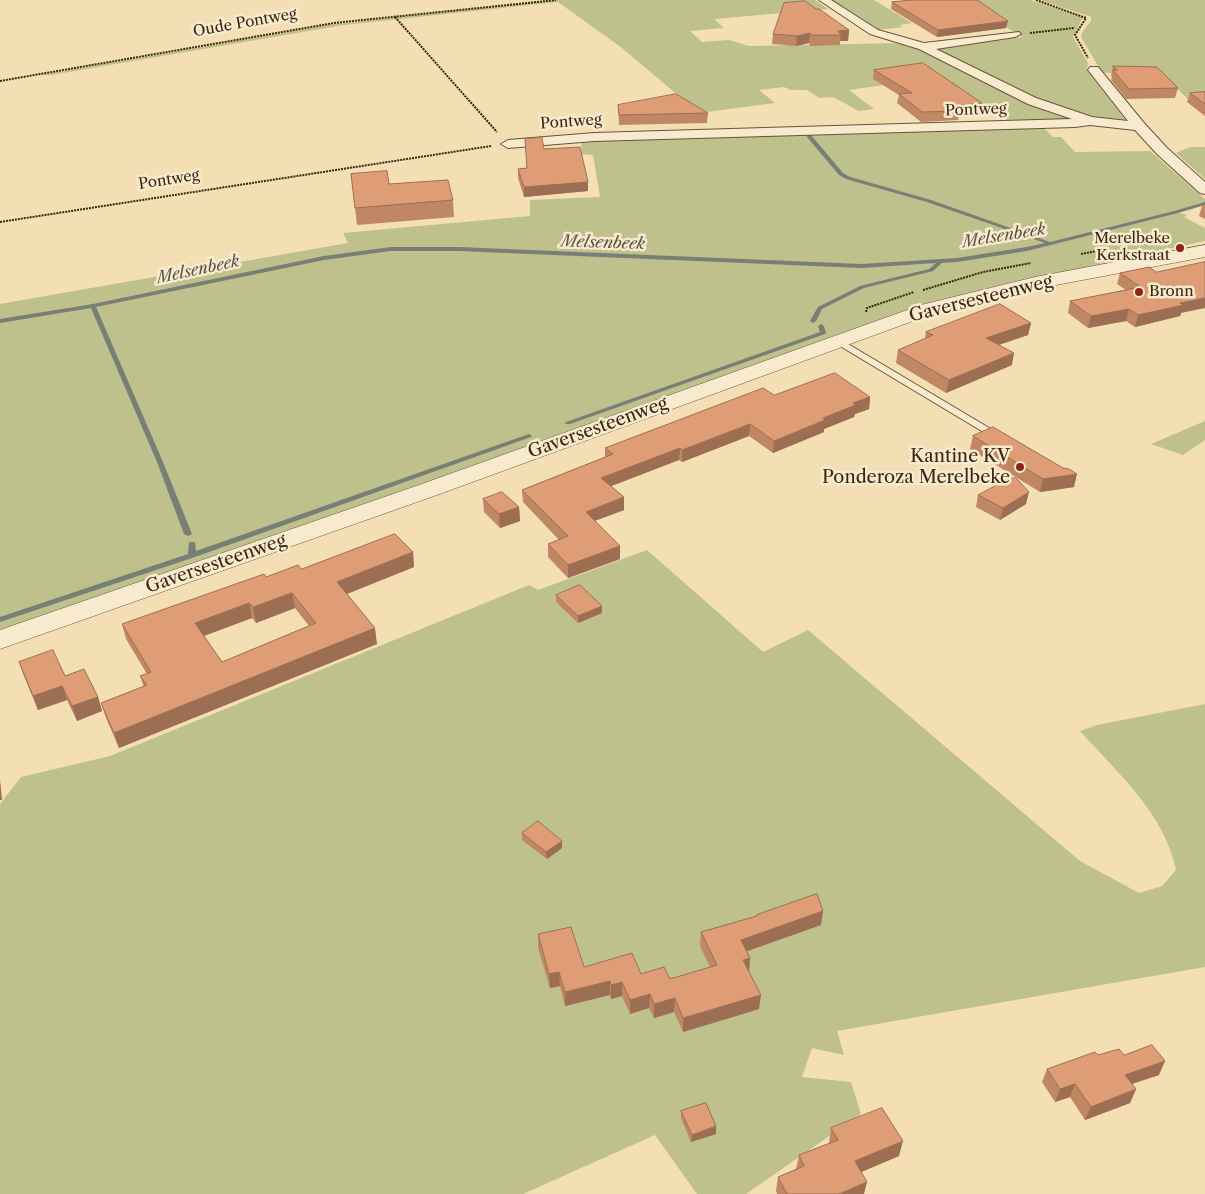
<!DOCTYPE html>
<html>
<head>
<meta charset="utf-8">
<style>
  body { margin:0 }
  canvas { display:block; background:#f4dfb5 }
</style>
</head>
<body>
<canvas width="1205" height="1194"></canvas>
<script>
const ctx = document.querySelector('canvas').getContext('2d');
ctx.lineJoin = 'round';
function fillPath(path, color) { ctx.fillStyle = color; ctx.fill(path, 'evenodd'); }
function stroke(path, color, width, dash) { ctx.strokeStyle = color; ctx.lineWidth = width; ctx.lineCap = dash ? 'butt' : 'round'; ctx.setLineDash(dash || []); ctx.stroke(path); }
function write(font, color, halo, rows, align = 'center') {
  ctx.font = font + ' "Libre Caslon Text",serif'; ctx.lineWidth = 5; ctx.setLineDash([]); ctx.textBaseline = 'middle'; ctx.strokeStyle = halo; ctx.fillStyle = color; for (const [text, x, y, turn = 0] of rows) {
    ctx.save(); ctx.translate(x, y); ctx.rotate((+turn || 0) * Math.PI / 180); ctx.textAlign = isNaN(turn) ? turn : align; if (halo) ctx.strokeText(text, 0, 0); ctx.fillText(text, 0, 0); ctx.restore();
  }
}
fillPath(new Path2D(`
  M 554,0 L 815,0 L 828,9 L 714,19 L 724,28 L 690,31 L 702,42 L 729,40 L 749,46 L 901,43 L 918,48 L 1031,104 L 1073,119 L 1014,124 L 934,78 L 849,90 L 874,109 L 859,111 L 833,97 L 819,98 L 807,90 L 790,90 L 784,87 L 759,90 L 775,103 L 699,113 L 622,48 L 558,2 L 344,25 L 51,75 L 41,75 L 327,25 Z
  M 829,0 L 874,0 L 912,23 L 900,25 L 903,27 L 877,30 Z
  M 919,0 L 1030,0 L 1083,17 L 1073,37 L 1088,63 L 1087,69 L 1130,120 L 1128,122 L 1100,121 L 1048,105 L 933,48 L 1023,37 L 979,12 Z
  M 1040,0 L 1205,0 L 1205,100 L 1189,100 L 1158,70 L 1139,73 L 1102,73 L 1081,37 L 1083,31 L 1091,21 L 1091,17 Z
  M 1044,128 L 1053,137 L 1061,137 L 1075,152 L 1150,151 L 1205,199 L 1205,203 L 1177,212 L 1187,215 L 1184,217 L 1205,228 L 1205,241 L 988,288 L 925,305 L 433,483 L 0,634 L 0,304 L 348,243 L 343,233 L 530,216 L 530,200 L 600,197 L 593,155 L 581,154 L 582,141 Z
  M 1190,147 L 1205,147 L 1205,179 L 1176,153 Z
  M 1205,421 L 1205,440 L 1183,455 L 1151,444 Z
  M 647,550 L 763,652 L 808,630 L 1080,861 L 1139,893 L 1162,886 L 1176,870 C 1165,814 1117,772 1080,731 L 1097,725 L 1205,704 L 1205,967 L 837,1031 L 844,1055 L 812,1048 L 802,1077 L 851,1082 L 861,1114 L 746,1194 L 697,1194 L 655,1135 L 523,1194 L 0,1194 L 0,804 L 21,777 L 110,756 L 529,585 L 538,590 Z`), '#bec18b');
fillPath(new Path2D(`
  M 807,135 L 811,135 L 843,173 L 850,177 L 931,200 L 1050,242 L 1174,211 L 1205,202 L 1205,205 L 1178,213 L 1027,251 L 957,262 L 942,263 L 933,271 L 864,288 L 822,309 L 816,321 L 813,323 L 810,321 L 818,307 L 860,286 L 929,269 L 936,263 L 862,268 L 459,251 L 391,251 L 324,260 L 96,307 L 163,462 L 192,534 L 188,536 L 184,534 L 157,462 L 91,308 L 0,323 L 0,319 L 93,304 L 324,256 L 391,247 L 459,247 L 862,264 L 957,258 L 1027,247 L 1045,243 L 927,202 L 846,179 L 839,175 L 807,137 Z
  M 821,324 L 824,326 L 826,333 L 825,334 L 570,424 L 566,424 L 565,423 L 566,422 L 820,332 L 818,326 Z
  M 529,434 L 531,435 L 532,436 L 531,437 L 195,557 L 0,622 L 0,617 L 188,554 L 189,542 L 195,542 L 196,551 Z`), '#787f76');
const service = new Path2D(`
  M 838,338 L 1001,435 L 1003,437 L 1001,439 L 995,439 L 835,343 L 835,339 Z`);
const minor = new Path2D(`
  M 819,0 L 831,0 L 878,30 L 924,43 L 1019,32 L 1021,34 L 1015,37 L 936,49 L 1036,98 L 1092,117 L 1128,121 L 1088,70 L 1090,67 L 1098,67 L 1144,123 L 1167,148 L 1205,182 L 1205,194 L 1200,193 L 1157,154 L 1135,130 L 1090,125 L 1075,127 L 594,141 L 508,148 L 501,144 L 508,140 L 594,133 L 1072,119 L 1028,104 L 919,49 L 870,34 Z`);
const tertiary = new Path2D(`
  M 1205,245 L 1205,257 L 1035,289 L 935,313 L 437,495 L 0,649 L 0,630 L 419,485 L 921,305 L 1035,277 Z`);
stroke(service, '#68543a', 2);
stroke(minor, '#68543a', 2);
stroke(tertiary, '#68543a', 1);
stroke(new Path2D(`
  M 1036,0 L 1086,18 L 1075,35 L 1088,58
  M 395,17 L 497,132
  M 1030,33 L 1074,28
  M 0,81 L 334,23 L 556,0
  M 0,222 L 491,146
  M 1081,254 L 1107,249
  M 923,290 L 983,272 L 1031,263
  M 866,312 L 867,308 L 914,292`), '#3a2611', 2, [2, 1]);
fillPath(service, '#f8eacf');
fillPath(minor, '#f8eacf');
fillPath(tertiary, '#f8eacf');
fillPath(new Path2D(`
  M 892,2 L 1006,28 L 937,37 L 891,9 Z
  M 816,9 L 849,30 L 848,41 L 840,41 L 840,45 L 810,46 L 809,43 L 796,46 L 772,44 L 773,34 Z
  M 1113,66 L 1178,88 L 1175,98 L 1126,99 L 1111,80 L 1112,77 L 1111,76 Z
  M 874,70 L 980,112 L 959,115 L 958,120 L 921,122 L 897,103 L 899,95 L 873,79 Z
  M 1205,92 L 1205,116 L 1187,102 L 1190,93 Z
  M 618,105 L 708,113 L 707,123 L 619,125 Z
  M 525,139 L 544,149 L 588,182 L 588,191 L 524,197 L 518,178 L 518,169 L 527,168 Z
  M 351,174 L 453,200 L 454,217 L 357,225 Z
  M 1205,205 L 1205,219 L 1199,216 L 1202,206 Z
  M 1120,273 L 1181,313 L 1180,316 L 1135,327 L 1126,321 L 1088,328 L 1068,313 L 1070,301 L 1126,290 L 1117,284 Z
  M 1031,323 L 1028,335 L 999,345 L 1012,365 L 946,393 L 896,363 L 898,350 L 925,339 L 926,332 Z
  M 774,395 L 870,397 L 869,409 L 855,414 L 854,417 L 824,429 L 824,432 L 773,453 L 749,436 L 682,462 L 679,460 L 611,486 L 624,497 L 624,510 L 595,521 L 620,546 L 620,559 L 568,578 L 548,557 L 548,544 L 559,540 L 523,502 L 522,490 L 605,457 L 605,448 Z
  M 973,436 L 1074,487 L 1040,492 L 970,449 Z
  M 978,495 L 1026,504 L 1000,520 L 976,507 Z
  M 483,499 L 519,507 L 520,521 L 500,528 L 484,512 Z
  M 413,552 L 414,567 L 347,594 L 377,644 L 119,748 L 106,718 L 101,703 L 144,687 L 140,676 L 147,674 L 126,639 L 122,624 L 266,577 L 301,569 ZM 295,608 L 309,626 L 222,662 L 204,636 L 252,618 L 256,623 Z
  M 556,595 L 602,613 L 578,623 L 556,602 Z
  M 19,662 L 65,676 L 98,697 L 102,711 L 77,721 L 67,700 L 38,710 L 24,676 Z
  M 522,833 L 562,841 L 562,848 L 547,859 L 522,840 Z
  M 823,911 L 821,925 L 747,951 L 750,958 L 749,971 L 759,1009 L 683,1032 L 674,1012 L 654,1018 L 649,1008 L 630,1014 L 622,996 L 611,999 L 610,995 L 565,1006 L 560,986 L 550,988 L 538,948 L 538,934 L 584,967 L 641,974 L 670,979 L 710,967 L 700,946 L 701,932 L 756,917 L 757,915 Z
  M 1098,1055 L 1124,1055 L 1159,1075 L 1132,1084 L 1136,1089 L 1130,1103 L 1085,1120 L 1070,1097 L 1055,1102 L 1042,1082 L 1047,1069 Z
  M 681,1111 L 716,1134 L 691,1142 L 681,1118 Z
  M 831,1128 L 899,1156 L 861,1172 L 864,1194 L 777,1194 L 776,1191 L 778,1177 L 796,1169 L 799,1155 L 829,1143 Z`), '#c08765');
fillPath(new Path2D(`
  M 1008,21 L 1006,28 L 937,37 L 938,30 Z
  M 849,30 L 848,41 L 840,41 L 841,35 L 838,31 Z
  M 810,33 L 809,43 L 796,46 L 797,36 Z
  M 982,103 L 980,112 L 959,115 L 960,111 L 955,106 Z
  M 588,182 L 588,191 L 524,197 L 524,187 Z
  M 1205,298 L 1205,308 L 1181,313 L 1180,316 L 1135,327 L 1138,315 L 1180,303 Z
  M 1129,309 L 1126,321 L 1088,328 L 1091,316 Z
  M 1031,323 L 1028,335 L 983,350 L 986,338 Z
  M 1014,353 L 1012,365 L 946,393 L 949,380 Z
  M 870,397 L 869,409 L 855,414 L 854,417 L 824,429 L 824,432 L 773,453 L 774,441 L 853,403 Z
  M 750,424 L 749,436 L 682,462 L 682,450 Z
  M 680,448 L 679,460 L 601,490 L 601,478 Z
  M 1077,474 L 1074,487 L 1040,492 L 1043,479 Z
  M 1029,492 L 1026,504 L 1000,520 L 1003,508 Z
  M 624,497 L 624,510 L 586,524 L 586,512 Z
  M 519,507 L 520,521 L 500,528 L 499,514 Z
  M 620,546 L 620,559 L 568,578 L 568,565 Z
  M 413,552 L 414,567 L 339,597 L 337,582 Z
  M 292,593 L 295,608 L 256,623 L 253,607 Z
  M 249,603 L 252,618 L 198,638 L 195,623 Z
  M 602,606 L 602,613 L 578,623 L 578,616 Z
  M 375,628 L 377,644 L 119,748 L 114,733 Z
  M 62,686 L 67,700 L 38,710 L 33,696 Z
  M 98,697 L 102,711 L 77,721 L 72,706 Z
  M 0,779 L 2,800 L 0,800 Z
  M 562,841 L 562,848 L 547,859 L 546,852 Z
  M 823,911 L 821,925 L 739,954 L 741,940 Z
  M 750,958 L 749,972 L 743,960 Z
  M 559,972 L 560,986 L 550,988 L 549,974 Z
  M 610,981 L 610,995 L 565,1006 L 565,992 Z
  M 622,982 L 622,996 L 611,999 L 611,985 Z
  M 650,994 L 649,1008 L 630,1014 L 630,1000 Z
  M 761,995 L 759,1009 L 683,1032 L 683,1018 Z
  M 675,998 L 674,1012 L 654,1018 L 654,1004 Z
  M 1165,1061 L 1159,1075 L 1119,1088 L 1125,1075 Z
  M 1075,1084 L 1070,1097 L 1055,1102 L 1060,1089 Z
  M 1136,1089 L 1130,1103 L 1085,1120 L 1091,1107 Z
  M 716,1126 L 716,1134 L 691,1142 L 692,1135 Z
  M 903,1141 L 899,1156 L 852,1176 L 855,1161 Z
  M 867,1182 L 864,1194 L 839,1194 Z`), '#9c6e53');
const building = new Path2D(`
  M 913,0 L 977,0 L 1008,21 L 938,30 L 892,2 Z
  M 805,1 L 816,9 L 819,9 L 849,30 L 838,31 L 841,35 L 811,35 L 810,33 L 797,36 L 773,34 L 784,3 Z
  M 923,63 L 982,103 L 955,106 L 960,111 L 922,112 L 899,94 L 912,93 L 874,70 Z
  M 1113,66 L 1157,67 L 1178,88 L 1129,89 L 1113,70 L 1117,70 Z
  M 1205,92 L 1205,104 L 1190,93 Z
  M 676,94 L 708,113 L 619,115 L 618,105 Z
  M 542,138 L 544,149 L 580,147 L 588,182 L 524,187 L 518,169 L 527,168 L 525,139 Z
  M 387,171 L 389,184 L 448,180 L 453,200 L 355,208 L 351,174 Z
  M 1205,262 L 1205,298 L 1180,303 L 1184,305 L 1138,315 L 1129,309 L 1091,316 L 1070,301 L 1141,287 L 1120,273 L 1149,267 L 1156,272 Z
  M 1000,304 L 1031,323 L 986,338 L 1014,353 L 949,380 L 898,350 L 933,335 L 926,332 Z
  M 835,373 L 870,397 L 853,403 L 856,405 L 823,418 L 825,420 L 774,441 L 750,424 L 682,450 L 680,448 L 601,478 L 624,497 L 586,512 L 620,546 L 568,565 L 548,544 L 568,536 L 522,490 L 613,454 L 605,448 L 763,388 L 774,395 Z
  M 993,427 L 1063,468 L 1069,469 L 1077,474 L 1043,479 L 973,436 Z
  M 1016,478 L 1029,492 L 1003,508 L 978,495 L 1008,479 Z
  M 502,492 L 519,507 L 499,514 L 483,499 Z
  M 395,534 L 413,552 L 337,582 L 375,628 L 114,733 L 101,703 L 147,685 L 140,676 L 151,672 L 122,624 L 264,574 L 266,577 L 298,565 L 301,569 ZM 292,593 L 316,623 L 222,662 L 195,623 L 249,603 L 253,607 Z
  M 580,585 L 602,606 L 578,616 L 556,595 Z
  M 53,650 L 65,676 L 84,669 L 98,697 L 72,706 L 62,686 L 33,696 L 19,662 Z
  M 538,821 L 562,841 L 546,852 L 522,833 Z
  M 817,894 L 823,911 L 741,940 L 750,958 L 743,960 L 761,995 L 683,1018 L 675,998 L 654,1004 L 650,994 L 630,1000 L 622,982 L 611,985 L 610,981 L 565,992 L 559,972 L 549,974 L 538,934 L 571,927 L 584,967 L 632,953 L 641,974 L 664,967 L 670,979 L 717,965 L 701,932 L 757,916 L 757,915 Z
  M 1152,1045 L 1165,1061 L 1125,1075 L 1136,1089 L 1091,1107 L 1075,1084 L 1060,1089 L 1047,1069 L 1095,1052 L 1098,1055 L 1119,1049 L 1124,1055 Z
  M 706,1103 L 716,1126 L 692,1135 L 681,1111 Z
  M 882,1108 L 903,1141 L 855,1161 L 867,1182 L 839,1194 L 787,1194 L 778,1177 L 804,1166 L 799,1155 L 838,1140 L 831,1128 Z`);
fillPath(building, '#df9d76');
stroke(building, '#9c6e53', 1);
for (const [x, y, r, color] of [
  [1180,248,5,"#8f2418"],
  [1139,292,5,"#8f2418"],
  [1020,467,5,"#8f2418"]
]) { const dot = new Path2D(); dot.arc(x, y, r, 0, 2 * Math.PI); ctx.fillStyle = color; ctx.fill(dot); stroke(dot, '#f8eacf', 2); }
write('15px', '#3a2611', '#f8eacf', [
  ["Oude Pontweg",245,23,-10],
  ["Pontweg",976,110,-2],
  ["Pontweg",571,122,-4],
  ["Pontweg",169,180,-9]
]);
write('15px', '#3a2611', '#f8eacf', [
  ["Merelbeke",1170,239],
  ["Kerkstraat",1170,256],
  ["Bronn",1149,292,"left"]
], 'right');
write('italic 16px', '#595243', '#f8eacf', [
  ["Melsenbeek",1004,236,-9],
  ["Melsenbeek",603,243,2],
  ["Melsenbeek",198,270,-12]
]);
write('18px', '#3a2611', '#f8eacf', [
  ["Gaversesteenweg",981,299,-14],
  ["Gaversesteenweg",598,428,-20],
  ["Gaversesteenweg",216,564,-19]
]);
write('18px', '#3a2611', '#f8eacf', [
  ["Kantine KV",1010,457],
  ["Ponderoza Merelbeke",1010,478]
], 'right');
</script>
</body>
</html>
